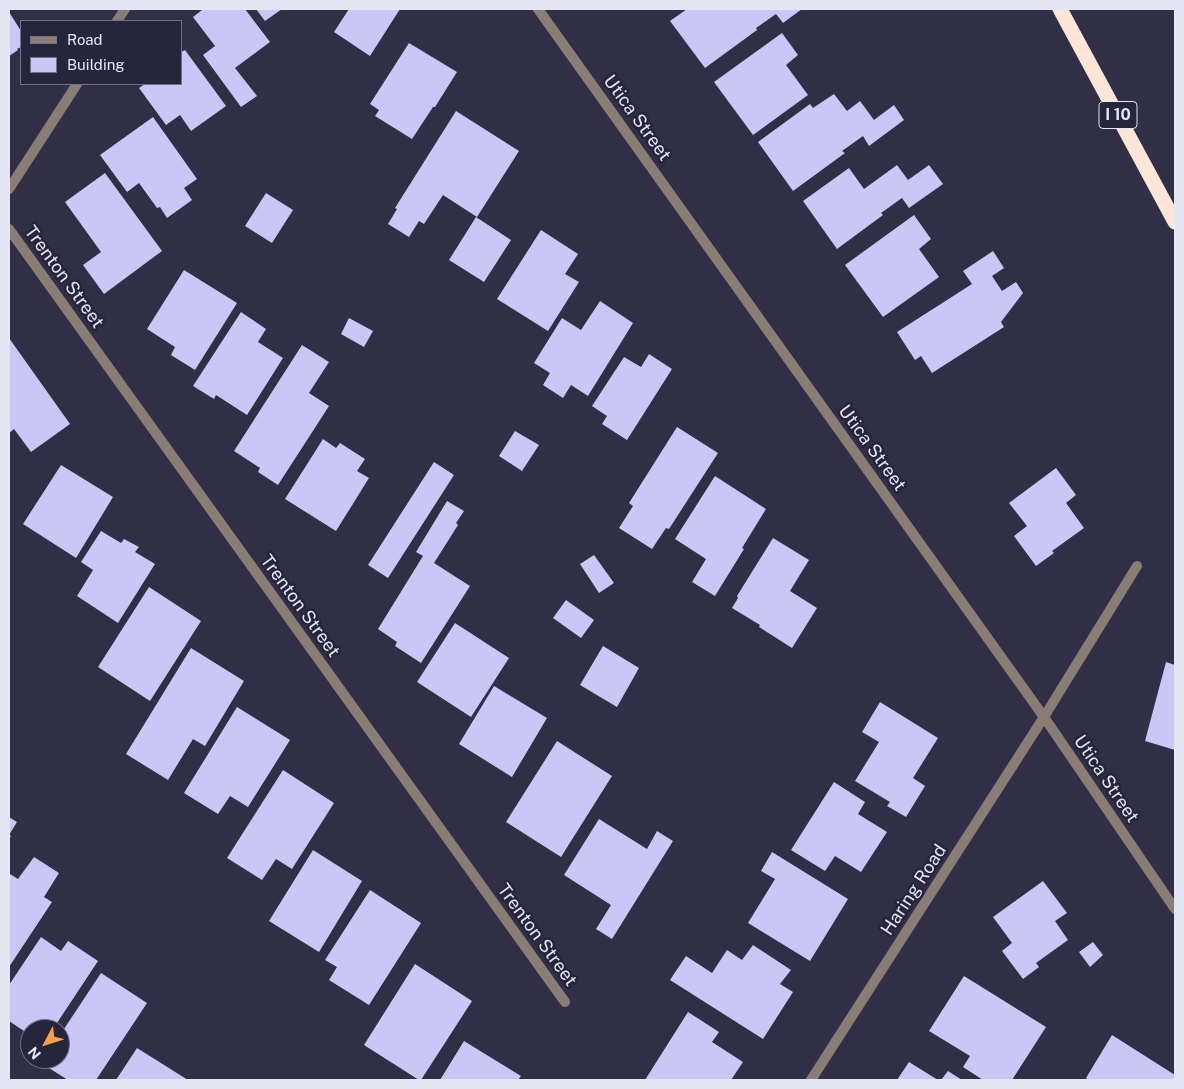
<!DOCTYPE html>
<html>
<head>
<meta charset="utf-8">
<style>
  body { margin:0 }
  #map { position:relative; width:1184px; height:1089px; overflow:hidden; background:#302f46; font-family:"Public Sans",sans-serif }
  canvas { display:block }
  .frame { position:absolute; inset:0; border:10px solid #e5e6f4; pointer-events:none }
  .legend { position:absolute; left:20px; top:20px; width:162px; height:65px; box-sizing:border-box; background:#26253b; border:1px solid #727285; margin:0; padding:6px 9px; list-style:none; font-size:15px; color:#e5e6f4 }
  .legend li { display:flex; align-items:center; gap:10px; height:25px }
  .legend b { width:25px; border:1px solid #727285 }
  .north { position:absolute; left:20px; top:1019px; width:50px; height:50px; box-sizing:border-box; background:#26253b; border:1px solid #727285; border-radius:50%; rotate:230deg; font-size:14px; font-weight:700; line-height:20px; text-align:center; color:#e5e6f4 }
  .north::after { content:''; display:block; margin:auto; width:18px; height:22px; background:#f7a149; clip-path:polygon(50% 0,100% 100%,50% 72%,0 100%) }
</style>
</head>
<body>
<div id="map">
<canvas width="1184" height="1089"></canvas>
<div class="frame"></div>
<ul class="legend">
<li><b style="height:6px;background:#897d76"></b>Road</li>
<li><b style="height:14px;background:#cbc6f6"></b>Building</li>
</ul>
<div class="north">N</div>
</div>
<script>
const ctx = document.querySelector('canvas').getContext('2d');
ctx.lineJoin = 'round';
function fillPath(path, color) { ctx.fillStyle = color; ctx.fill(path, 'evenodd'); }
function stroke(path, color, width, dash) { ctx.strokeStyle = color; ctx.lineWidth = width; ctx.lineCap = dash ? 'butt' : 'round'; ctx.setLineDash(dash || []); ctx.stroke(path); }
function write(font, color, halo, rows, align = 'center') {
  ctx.font = font + ' "Public Sans",sans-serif'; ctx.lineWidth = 5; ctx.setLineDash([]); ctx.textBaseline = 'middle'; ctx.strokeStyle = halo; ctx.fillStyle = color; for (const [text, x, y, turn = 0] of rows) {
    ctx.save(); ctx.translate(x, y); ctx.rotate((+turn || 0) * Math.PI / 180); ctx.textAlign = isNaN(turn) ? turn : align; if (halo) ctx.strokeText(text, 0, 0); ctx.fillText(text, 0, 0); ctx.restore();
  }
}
fillPath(new Path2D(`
  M 201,9 L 245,9 L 270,42 L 235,68 L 257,96 L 241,107 L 203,55 L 215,46 L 193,17 L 202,10 Z
  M 256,9 L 282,9 L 265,21 Z
  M 349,9 L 400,9 L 370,56 L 334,32 Z
  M 687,9 L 802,9 L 783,23 L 776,14 L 756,28 L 757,30 L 705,68 L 670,21 Z
  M 9,12 L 21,31 L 21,47 L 17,49 L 18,50 L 9,56 Z
  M 782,33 L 798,55 L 786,65 L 808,95 L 753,135 L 714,82 Z
  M 409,43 L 457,72 L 435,107 L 433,107 L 412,139 L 375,116 L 379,110 L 370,104 Z
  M 185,50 L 226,106 L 191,131 L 180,115 L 166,125 L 139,88 L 145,84 L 181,84 L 181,52 Z
  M 834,94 L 847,111 L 860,101 L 874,120 L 894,105 L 904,120 L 869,146 L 863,136 L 842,151 L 845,153 L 793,191 L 758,142 L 810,104 L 813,108 Z
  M 456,111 L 519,151 L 477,217 L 443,195 L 424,224 L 419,221 L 409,237 L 388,224 L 397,209 L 395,208 Z
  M 153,117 L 197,179 L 184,188 L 192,200 L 167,218 L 160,207 L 157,208 L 139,183 L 127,192 L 100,155 Z
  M 897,165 L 908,180 L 929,165 L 943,184 L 909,208 L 902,198 L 881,213 L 883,215 L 837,249 L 803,201 L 849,168 L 864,189 Z
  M 105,173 L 162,251 L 104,294 L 83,265 L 101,252 L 65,202 Z
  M 266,193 L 293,210 L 272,243 L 245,226 Z
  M 914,215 L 931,239 L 919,249 L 939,277 L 883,317 L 845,265 Z
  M 476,217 L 511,240 L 484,282 L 449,260 Z
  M 541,230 L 578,254 L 565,274 L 579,282 L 548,331 L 497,299 Z
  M 993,251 L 1004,268 L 992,276 L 1002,291 L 1016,282 L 1023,293 L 1001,322 L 1004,327 L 932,373 L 921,356 L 915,360 L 897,332 L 972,284 L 963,271 Z
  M 184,270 L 237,303 L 195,370 L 171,355 L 175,347 L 147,329 Z
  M 600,301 L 633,323 L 588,396 L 571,385 L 563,398 L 543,385 L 550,373 L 534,363 L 562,318 L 581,330 Z
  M 241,312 L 266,329 L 258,342 L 283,358 L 247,415 L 216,395 L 214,399 L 193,386 Z
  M 349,318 L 373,331 L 364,347 L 341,334 Z
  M 9,338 L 70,424 L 31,452 L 14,429 L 9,433 Z
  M 302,345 L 329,362 L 309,393 L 329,406 L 278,485 L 258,472 L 260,468 L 234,451 Z
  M 649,354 L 672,369 L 627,440 L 602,424 L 607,416 L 592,406 L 624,357 L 641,367 Z
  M 677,427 L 718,453 L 669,529 L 666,528 L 652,549 L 619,528 L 633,506 L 629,503 Z
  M 515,431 L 539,445 L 522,471 L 499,456 Z
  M 323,439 L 336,448 L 340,443 L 365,459 L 357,471 L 369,478 L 336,531 L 285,499 Z
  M 434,462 L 454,475 L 388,578 L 368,565 Z
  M 61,465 L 113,497 L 76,558 L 23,524 Z
  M 1056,468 L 1076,495 L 1066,503 L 1084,528 L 1052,551 L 1054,553 L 1036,566 L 1014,536 L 1027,526 L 1009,503 Z
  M 715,476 L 766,509 L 742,548 L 744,549 L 715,596 L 692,582 L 706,559 L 675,539 Z
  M 447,501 L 464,511 L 456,523 L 458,525 L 434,563 L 470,586 L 421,663 L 395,646 L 397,642 L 378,629 L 423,556 L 416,552 Z
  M 101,531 L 121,543 L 124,539 L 139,547 L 135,552 L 155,564 L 118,623 L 77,596 L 93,570 L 81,562 Z
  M 773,538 L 809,560 L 790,591 L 817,608 L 792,648 L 759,627 L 760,625 L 732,608 L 738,598 L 737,596 Z
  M 594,555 L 614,583 L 599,593 L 580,564 Z
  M 149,587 L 201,621 L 150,701 L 98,667 Z
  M 566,600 L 594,620 L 581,638 L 553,618 Z
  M 455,623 L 509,658 L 471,717 L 417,682 Z
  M 603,646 L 639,668 L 617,707 L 580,685 Z
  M 191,648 L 244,681 L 205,746 L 193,739 L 168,780 L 126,754 Z
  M 1166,662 L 1175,665 L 1175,750 L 1145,741 Z
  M 494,686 L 547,718 L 512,777 L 459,744 Z
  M 880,702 L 938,738 L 913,778 L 925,786 L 906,817 L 887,806 L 890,802 L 855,781 L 879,742 L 862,732 Z
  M 237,707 L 290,740 L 248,807 L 230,796 L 218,814 L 184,793 Z
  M 557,741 L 612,776 L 561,857 L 506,822 Z
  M 283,770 L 334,803 L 292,869 L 276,859 L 262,880 L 227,858 Z
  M 834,782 L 865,802 L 858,814 L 887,832 L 861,872 L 835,856 L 825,871 L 791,850 Z
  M 9,817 L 17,822 L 9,835 L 11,836 L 9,839 Z
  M 599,819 L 647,849 L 657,831 L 673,841 L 612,939 L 596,929 L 611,905 L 564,875 Z
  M 313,850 L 362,881 L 319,952 L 269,921 Z
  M 772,852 L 848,899 L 810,961 L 748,923 L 775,879 L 761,871 Z
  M 34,857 L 59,873 L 44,897 L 52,902 L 9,967 L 9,875 L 10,874 L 18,879 Z
  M 1043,881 L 1067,913 L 1055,921 L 1068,940 L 1036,963 L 1039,967 L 1023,979 L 1002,951 L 1012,943 L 993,917 Z
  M 370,890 L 421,923 L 369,1005 L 329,980 L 337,967 L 325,960 Z
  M 41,937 L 61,951 L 68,941 L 98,961 L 53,1029 L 30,1029 L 30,1035 L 9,1021 L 9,985 Z
  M 1093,942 L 1103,955 L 1090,967 L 1079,952 Z
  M 753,945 L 791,970 L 780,984 L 793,992 L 763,1039 L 670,980 L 686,956 L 712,973 L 727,950 L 742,960 Z
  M 415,964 L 472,1001 L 421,1080 L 419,1080 L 364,1045 Z
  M 101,973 L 147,1003 L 96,1080 L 68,1080 L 41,1063 L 44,1059 L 60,1059 L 60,1035 Z
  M 964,976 L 1046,1027 L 1012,1080 L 983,1080 L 963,1067 L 970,1056 L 929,1031 Z
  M 688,1012 L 719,1032 L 712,1042 L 743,1062 L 731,1080 L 645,1080 Z
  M 1112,1035 L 1175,1075 L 1175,1080 L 1089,1080 L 1086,1078 Z
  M 464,1041 L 521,1076 L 518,1080 L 440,1080 Z
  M 137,1048 L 188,1080 L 116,1080 Z
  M 909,1062 L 938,1080 L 897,1080 Z
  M 948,1071 L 962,1080 L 941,1080 Z`), '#cbc6f6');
stroke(new Path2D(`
  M 1044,717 L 1137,566`), '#897d76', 10);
stroke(new Path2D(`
  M 538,9 L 1044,717 L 1175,909
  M 117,21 L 125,9
  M 9,189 L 77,84
  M 9,229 L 565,1002
  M 811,1080 L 1044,717`), '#897d76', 10);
stroke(new Path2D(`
  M 1060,9 L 1175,222`), '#fde6d8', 15);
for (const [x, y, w] of [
  [1118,115,38]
]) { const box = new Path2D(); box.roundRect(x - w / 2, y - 13.5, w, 27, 4); ctx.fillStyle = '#26253b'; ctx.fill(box); stroke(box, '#e5e6f4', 1); }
write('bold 16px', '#e5e6f4', null, [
  ["I 10",1118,115]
]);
write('18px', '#e5e6f4', '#26253b', [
  ["Utica Street",637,118,54],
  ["Trenton Street",64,277,54],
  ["Utica Street",872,448,54],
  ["Trenton Street",300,606,54],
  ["Utica Street",1106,779,56],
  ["Haring Road",914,890,-57],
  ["Trenton Street",537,935,54]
]);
</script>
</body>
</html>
